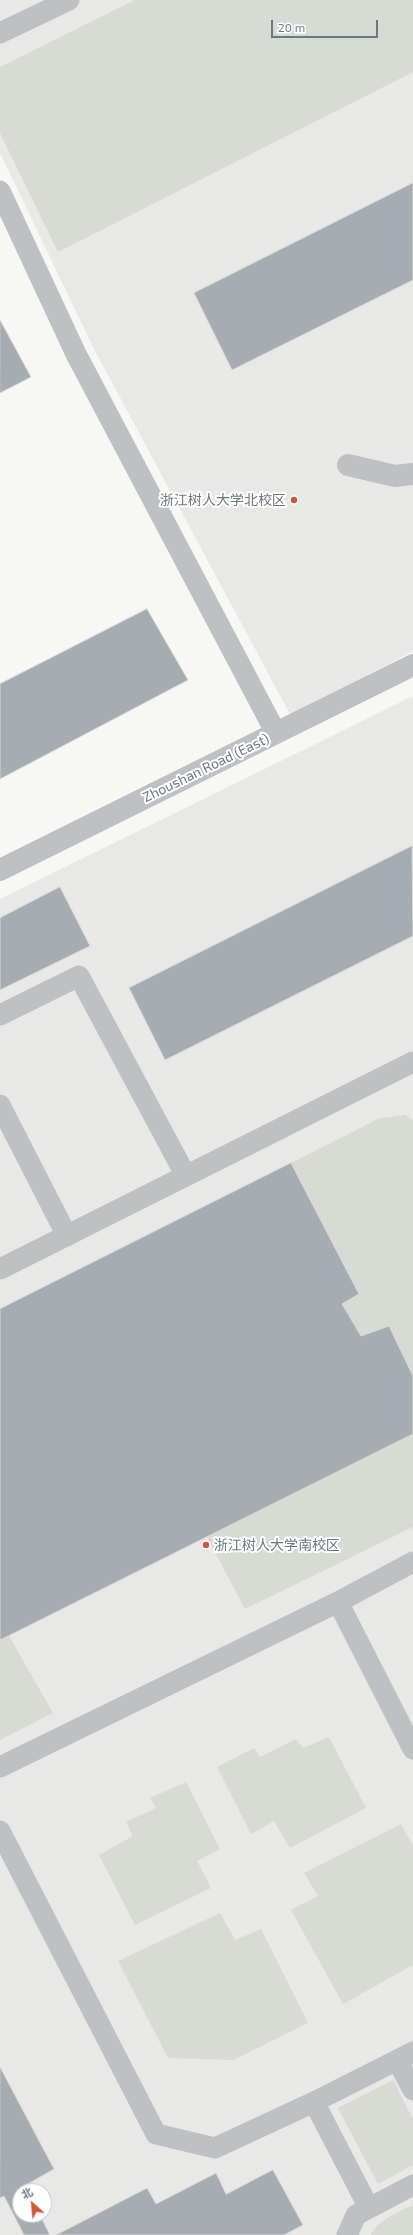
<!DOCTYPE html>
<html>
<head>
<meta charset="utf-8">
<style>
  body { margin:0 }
  #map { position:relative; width:413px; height:2235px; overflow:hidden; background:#f7f7f4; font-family:"Exo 2","Noto Sans SC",sans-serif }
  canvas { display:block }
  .north { position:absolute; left:12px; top:2183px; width:40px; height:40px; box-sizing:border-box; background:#fff; border:1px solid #c3c9cd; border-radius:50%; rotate:333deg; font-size:11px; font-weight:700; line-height:16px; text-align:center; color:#6a7881 }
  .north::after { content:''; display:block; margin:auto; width:14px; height:18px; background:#cd593e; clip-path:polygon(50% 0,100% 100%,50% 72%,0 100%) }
  .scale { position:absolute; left:271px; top:20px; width:107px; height:18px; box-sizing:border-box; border:2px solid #6a7881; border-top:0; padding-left:5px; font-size:12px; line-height:14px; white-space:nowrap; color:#6a7881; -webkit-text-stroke:3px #fff; paint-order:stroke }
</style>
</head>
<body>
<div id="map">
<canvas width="413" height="2235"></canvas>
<div class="north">北</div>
<div class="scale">20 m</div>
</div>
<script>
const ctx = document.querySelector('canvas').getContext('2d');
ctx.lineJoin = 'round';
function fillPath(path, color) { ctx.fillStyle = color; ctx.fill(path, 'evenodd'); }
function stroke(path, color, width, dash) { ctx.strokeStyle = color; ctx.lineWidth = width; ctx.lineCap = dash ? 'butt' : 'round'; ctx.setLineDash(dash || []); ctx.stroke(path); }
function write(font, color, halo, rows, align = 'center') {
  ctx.font = font + ' "Exo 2","Noto Sans SC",sans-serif'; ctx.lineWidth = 4; ctx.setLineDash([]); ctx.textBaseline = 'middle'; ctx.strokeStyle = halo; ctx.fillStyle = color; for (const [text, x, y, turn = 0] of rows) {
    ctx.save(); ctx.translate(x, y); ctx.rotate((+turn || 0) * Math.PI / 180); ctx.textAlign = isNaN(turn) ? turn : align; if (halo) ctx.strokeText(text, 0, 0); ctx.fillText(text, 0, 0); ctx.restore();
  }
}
fillPath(new Path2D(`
  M 0,0 L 413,0 L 413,651 L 291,716 L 94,349 L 0,153 Z
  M 413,696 L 413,2235 L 0,2235 L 0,899 ZM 20,2191 L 44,2191 L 44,2215 L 20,2215 Z`), '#e8e8e7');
fillPath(new Path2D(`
  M 135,0 L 413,0 L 413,72 L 58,252 L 0,133 L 0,67 Z
  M 405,1115 L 413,1120 L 413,1376 L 389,1326 L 361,1336 L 342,1304 L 359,1293 L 291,1163 L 380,1118 Z
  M 413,1434 L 413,1527 L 245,1609 L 207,1537 Z
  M 9,1636 L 53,1713 L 0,1740 L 0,1640 Z
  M 329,1737 L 366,1808 L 290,1848 L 274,1821 L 251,1834 L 217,1767 L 254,1748 L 260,1757 L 296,1739 L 303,1748 Z
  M 186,1782 L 220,1849 L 197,1861 L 211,1888 L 135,1925 L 99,1855 L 133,1836 L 126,1822 L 156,1808 L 150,1798 Z
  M 401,1824 L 413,1846 L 413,1965 L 343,2004 L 291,1910 L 318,1896 L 304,1873 Z
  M 220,1913 L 235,1940 L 261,1929 L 308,2023 L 233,2060 L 168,2058 L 118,1961 Z
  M 393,2080 L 413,2119 L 413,2165 L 378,2184 L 338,2108 Z
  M 413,2205 L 413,2235 L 371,2235 C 377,2220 399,2212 413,2205 Z`), '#d7dbd4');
const building = new Path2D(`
  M 413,183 L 413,280 L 232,370 L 194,293 Z
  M 0,320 L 31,377 L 0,393 Z
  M 147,609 L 188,680 L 0,779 L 0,684 Z
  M 412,846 L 413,936 L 165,1060 L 129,988 Z
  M 60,887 L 90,946 L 0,990 L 0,918 Z
  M 291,1163 L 359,1294 L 342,1304 L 361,1336 L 389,1326 L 413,1376 L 413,1434 L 0,1640 L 0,1309 Z
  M 0,2067 L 54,2169 L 26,2185 L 29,2191 L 20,2191 L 20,2215 L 40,2215 L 50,2235 L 24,2235 L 4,2196 L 0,2198 Z
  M 273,2170 L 303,2225 L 284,2235 L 56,2235 L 147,2188 L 156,2204 L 216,2173 L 226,2194 Z`);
fillPath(building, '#a6adb2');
stroke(building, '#d8d8d7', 1);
stroke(new Path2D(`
  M 0,33 L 69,0
  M 0,191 L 76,354 L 276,733
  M 0,1015 L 79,976 L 186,1176
  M 0,1105 L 67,1236
  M 0,1269 L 413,1062
  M 338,1602 L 413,1749
  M 0,1767 L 338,1602 L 413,1562
  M 0,1831 L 156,2134 L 215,2148 L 314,2102 L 413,2052
  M 397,2060 L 413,2090
  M 314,2102 L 369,2208
  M 347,2235 L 356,2215 L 413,2185`), '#bdc1c4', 21);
stroke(new Path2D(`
  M 348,465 L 395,476 L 413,474
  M 0,870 L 413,665`), '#bdc1c4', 22);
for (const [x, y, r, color] of [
  [294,500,4,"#cd593e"],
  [206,1545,4,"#cd593e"]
]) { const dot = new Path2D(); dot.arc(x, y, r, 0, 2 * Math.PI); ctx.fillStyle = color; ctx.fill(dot); stroke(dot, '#fff', 1.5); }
write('14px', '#6a7881', '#fff', [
  ["浙江树人大学北校区",286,500],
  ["浙江树人大学南校区",214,1545,"left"]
], 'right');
write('14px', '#6a7881', '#fff', [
  ["Zhoushan Road (East)",206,768,-26]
]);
</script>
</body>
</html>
